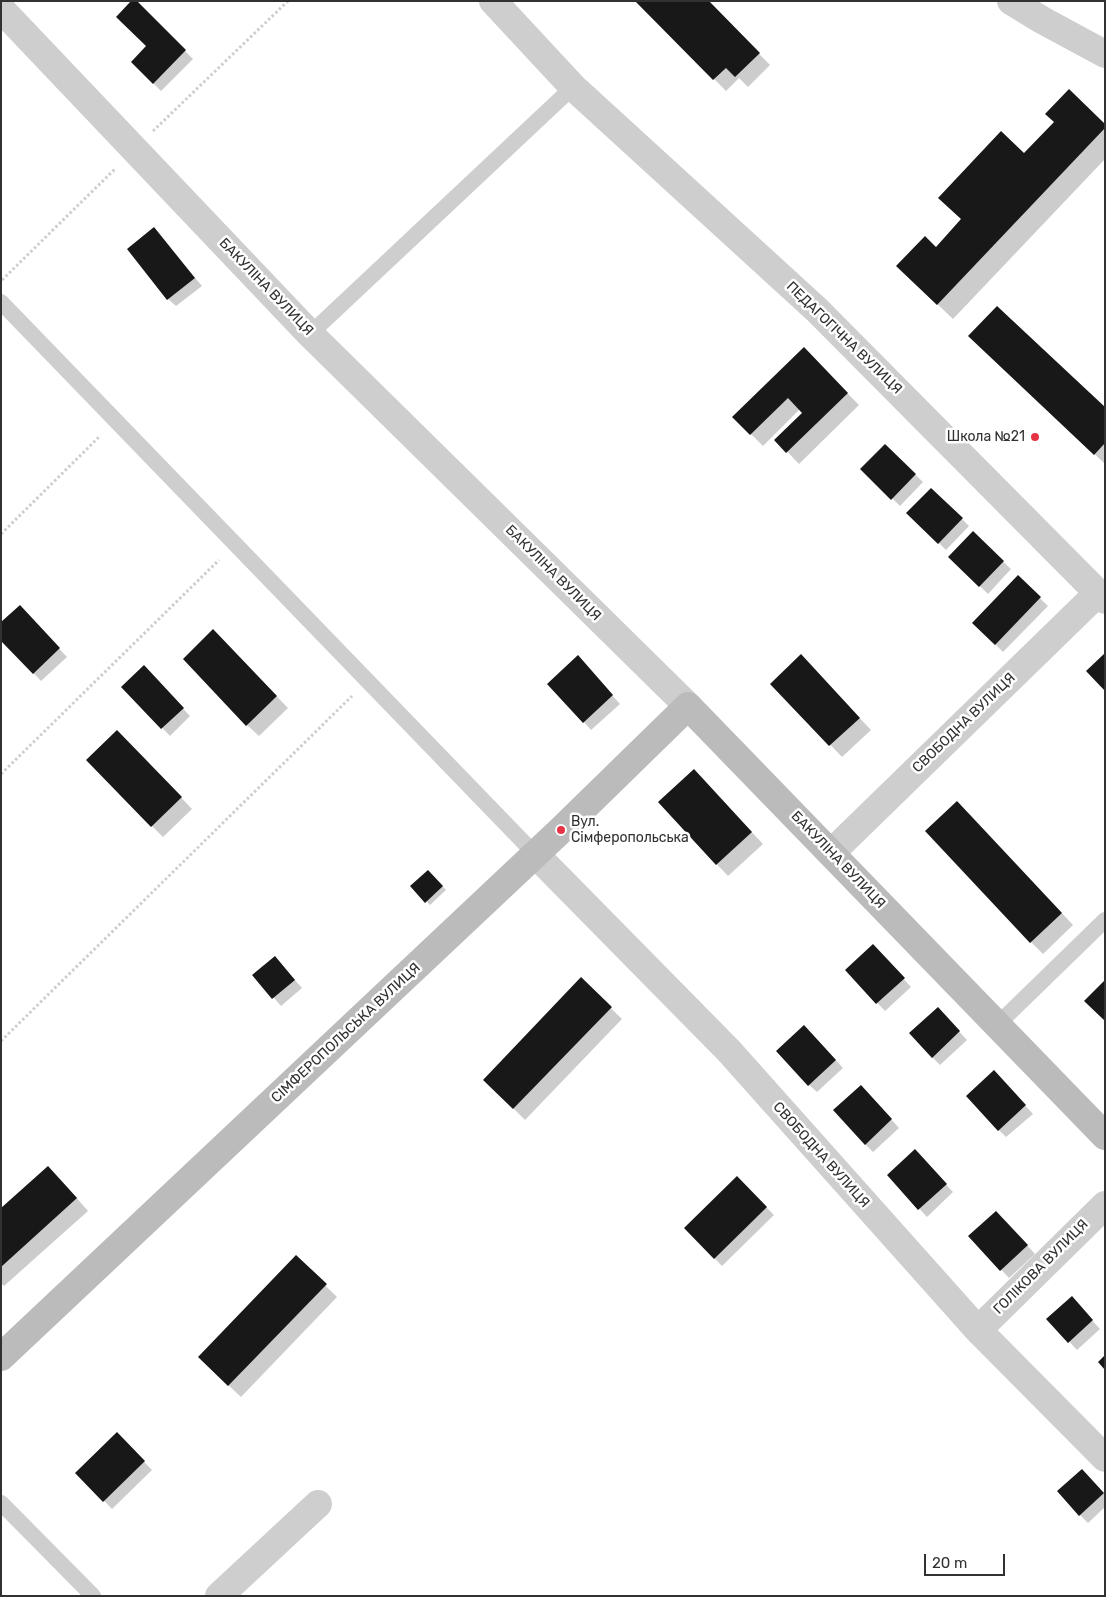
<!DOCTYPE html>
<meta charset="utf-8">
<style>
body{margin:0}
#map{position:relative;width:1106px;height:1597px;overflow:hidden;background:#fff;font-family:Rubik,sans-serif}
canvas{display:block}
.frame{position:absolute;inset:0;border:2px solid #313131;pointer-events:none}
.scale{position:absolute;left:924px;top:1554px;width:81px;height:22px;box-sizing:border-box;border:2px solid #313131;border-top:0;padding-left:6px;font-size:15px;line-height:18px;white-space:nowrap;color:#313131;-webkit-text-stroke:4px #fff;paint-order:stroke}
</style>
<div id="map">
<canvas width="1106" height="1597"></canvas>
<div class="frame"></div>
<div class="scale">20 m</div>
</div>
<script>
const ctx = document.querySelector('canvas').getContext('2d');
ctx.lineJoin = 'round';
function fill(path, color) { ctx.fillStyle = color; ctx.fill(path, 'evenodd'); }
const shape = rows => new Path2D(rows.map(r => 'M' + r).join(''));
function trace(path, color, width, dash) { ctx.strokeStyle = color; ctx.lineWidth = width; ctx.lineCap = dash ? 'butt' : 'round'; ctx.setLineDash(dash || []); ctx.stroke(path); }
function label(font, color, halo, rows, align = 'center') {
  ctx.font = font + ' Rubik,sans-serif'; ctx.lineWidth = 5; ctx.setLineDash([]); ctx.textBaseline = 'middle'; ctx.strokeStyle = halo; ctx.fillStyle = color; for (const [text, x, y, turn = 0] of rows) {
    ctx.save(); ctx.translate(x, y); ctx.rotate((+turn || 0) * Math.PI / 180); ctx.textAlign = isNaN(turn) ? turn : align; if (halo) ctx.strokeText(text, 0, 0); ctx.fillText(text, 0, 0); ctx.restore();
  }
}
fill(shape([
 [135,1,193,59,161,91,132,62,147,46],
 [637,1,707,1,770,65,748,87,739,78,726,91],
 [1105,125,1105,159,953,319,913,281,936,248,1024,155],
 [154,229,202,286,176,306,168,299],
 [982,347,1105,409,1105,464],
 [804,349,859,405,799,464,776,440,804,413,800,409,763,446,734,417],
 [885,445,923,482,900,506,862,469],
 [932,489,969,526,946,550,908,513],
 [973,533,1011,569,988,594,950,557],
 [1018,577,1048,606,1003,652,974,623],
 [27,614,67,657,41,681,1,639],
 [225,643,288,708,259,736,247,725],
 [585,665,620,704,591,730,584,722],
 [812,668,871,730,842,757,772,684],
 [151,675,190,716,170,736,123,687],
 [129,743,192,809,163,837,152,826],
 [705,783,763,844,728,876,659,803],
 [969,814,1073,925,1043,954,1031,942],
 [428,871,446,890,430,905,412,886],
 [880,953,911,987,885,1011,846,970],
 [275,958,302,988,281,1006,254,975],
 [581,979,622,1019,525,1120,485,1080],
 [945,1016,967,1040,940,1065,932,1057],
 [812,1034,843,1068,817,1092,809,1085],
 [1002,1080,1033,1114,1006,1137,999,1130],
 [868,1094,899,1128,873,1152,865,1144],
 [922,1159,953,1192,927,1217,889,1175],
 [737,1178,774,1215,722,1266,685,1228],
 [60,1179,88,1211,4,1286,1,1283,1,1210],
 [1004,1220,1035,1254,1009,1278,970,1236],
 [296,1257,337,1297,241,1397,211,1369],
 [1079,1306,1100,1329,1077,1350,1048,1319],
 [117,1434,152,1470,112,1509,77,1473],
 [1090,1478,1105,1495,1105,1507,1088,1523,1080,1515]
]), '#0003');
fill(shape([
 [131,1,137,1,186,50,153,84,131,62,146,46,116,17],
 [635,1,709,1,760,53,735,77,726,68,713,80],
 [1069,89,1105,124,1105,128,937,305,896,266,925,236,936,247,961,219,938,198,1001,131,1024,153,1054,122,1045,114],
 [154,227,195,278,167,300,127,249],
 [997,306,1105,407,1105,443,1094,455,968,336],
 [804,347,848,393,786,453,774,440,802,413,788,398,750,435,732,417],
 [885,444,916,474,891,500,860,469],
 [931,488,963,518,938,544,906,513],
 [973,531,1004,561,979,587,948,557],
 [1018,575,1041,597,995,645,972,623],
 [20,605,60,648,33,674,1,641,1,622],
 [213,629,277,696,246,726,183,659],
 [1105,653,1105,691,1086,671],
 [801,654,860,718,829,746,770,684],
 [578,655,613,695,583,723,547,684],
 [144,665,184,708,161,729,121,687],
 [117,730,182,797,151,827,86,760],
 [694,769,752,832,716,865,658,802],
 [957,801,1062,913,1030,943,925,831],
 [428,870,443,886,425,903,410,886],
 [873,944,905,978,876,1004,845,970],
 [275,956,295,980,272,999,252,975],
 [581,977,612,1007,513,1109,483,1080],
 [1105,980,1105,1021,1084,1001],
 [938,1007,960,1031,932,1058,909,1033],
 [804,1025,836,1060,808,1086,776,1051],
 [994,1070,1026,1105,998,1131,966,1096],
 [861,1085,892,1119,865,1145,833,1110],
 [915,1149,947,1184,918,1210,887,1175],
 [48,1166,77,1198,1,1267,1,1208],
 [737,1176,767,1207,714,1259,684,1228],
 [996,1211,1028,1245,1000,1271,968,1236],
 [296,1255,327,1284,228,1386,198,1357],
 [1072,1296,1093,1320,1068,1343,1046,1319],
 [1105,1355,1105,1370,1098,1362],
 [117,1432,145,1461,103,1502,75,1473],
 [1082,1469,1104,1493,1079,1516,1057,1491]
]), '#181818');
trace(shape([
 [153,131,288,1],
 [2,280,115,169],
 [1,534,100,436],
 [1,774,219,560],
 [1,1041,352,696]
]), '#cecece', 3, [2.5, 2.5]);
trace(shape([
 [1,302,535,854],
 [310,334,573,87],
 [997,1025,1105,920],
 [1,1503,93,1596]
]), '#cecece', 16);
trace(shape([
 [493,1,573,87,817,310,1105,600],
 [1011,1,1042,20,1105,54],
 [1,9,310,334,688,706],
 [831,853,1098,593],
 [535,854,729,1051,978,1330,1105,1458],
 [978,1330,1105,1205],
 [219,1596,318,1504]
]), '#cecece', 28);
trace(shape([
 [1,1357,561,830,688,706,1105,1136]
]), '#bbb', 28);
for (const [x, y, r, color] of [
 [1035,437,5,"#e63445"],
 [561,830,5,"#e63445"]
]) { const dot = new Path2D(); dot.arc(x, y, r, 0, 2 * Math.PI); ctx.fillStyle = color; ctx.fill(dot); trace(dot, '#fff', 2); }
label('14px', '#313131', '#fff', [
 ["БАКУЛІНА ВУЛИЦЯ",266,287,46],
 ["ПЕДАГОГІЧНА ВУЛИЦЯ",844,338,44],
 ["БАКУЛІНА ВУЛИЦЯ",553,573,45],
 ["СВОБОДНА ВУЛИЦЯ",964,723,-44],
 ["БАКУЛІНА ВУЛИЦЯ",838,860,46],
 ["СІМФЕРОПОЛЬСЬКА ВУЛИЦЯ",346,1033,-43],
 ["СВОБОДНА ВУЛИЦЯ",821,1155,48],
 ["ГОЛІКОВА ВУЛИЦЯ",1041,1267,-45]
]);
label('14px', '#313131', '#fff', [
 ["Школа №21",1025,437],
 ["Вул.",571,822,"left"],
 ["Сімферопольська",571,838,"left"]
], 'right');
</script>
